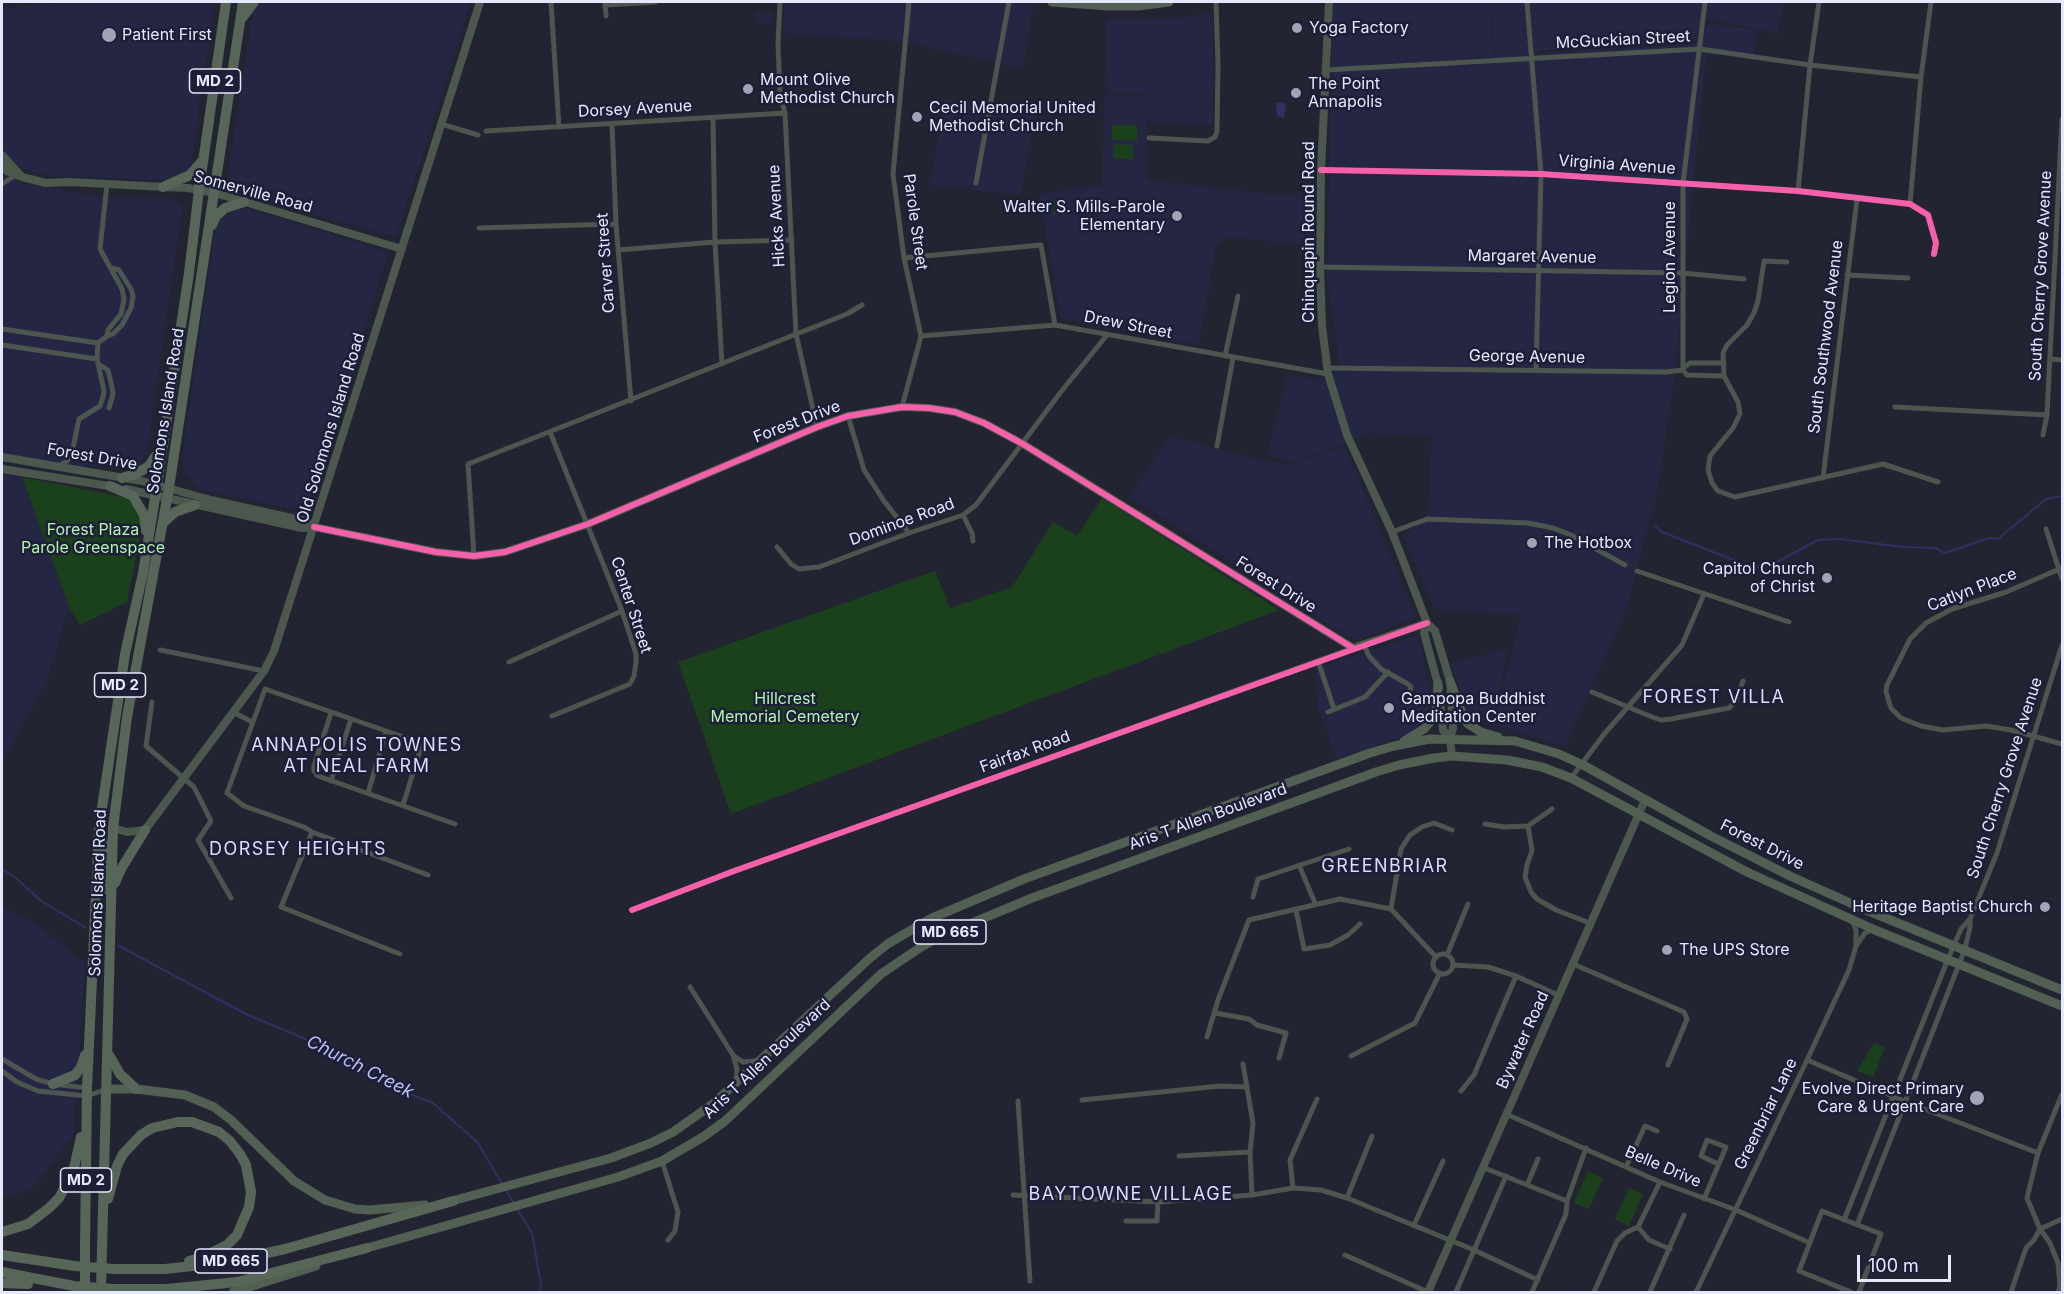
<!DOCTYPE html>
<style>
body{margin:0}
#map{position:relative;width:2064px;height:1294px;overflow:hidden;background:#232432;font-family:Inter,sans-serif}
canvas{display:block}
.frame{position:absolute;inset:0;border:3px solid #e6e8fb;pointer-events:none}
.scale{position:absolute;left:1857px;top:1255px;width:94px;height:27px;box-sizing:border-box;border:3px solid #e6e8fb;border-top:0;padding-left:8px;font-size:18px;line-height:21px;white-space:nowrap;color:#e6e8fb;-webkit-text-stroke:4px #1d1e38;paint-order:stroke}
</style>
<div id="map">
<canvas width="2064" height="1294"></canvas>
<div class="frame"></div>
<div class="scale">100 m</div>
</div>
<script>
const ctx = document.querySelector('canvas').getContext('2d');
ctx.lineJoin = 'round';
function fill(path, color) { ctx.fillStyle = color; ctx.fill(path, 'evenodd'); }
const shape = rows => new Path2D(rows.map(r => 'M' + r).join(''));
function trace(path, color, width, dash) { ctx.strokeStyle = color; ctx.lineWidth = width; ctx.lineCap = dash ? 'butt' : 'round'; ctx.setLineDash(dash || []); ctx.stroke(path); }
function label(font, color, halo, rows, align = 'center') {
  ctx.font = font + ' Inter,sans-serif'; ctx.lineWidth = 5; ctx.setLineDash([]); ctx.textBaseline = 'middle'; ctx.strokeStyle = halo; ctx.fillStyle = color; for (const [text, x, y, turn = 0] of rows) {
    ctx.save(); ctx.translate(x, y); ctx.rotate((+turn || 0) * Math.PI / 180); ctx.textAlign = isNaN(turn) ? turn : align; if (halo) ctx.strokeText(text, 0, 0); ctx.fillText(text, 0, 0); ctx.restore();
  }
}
fill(shape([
 [138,2,205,2,211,6,213,15,207,56,200,90,196,138,191,166,187,171,172,179,165,180,53,176,31,172,20,167,8,158,2,148,2,9,44,4],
 [260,2,471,2,396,237,247,195,233,185,228,173,253,11],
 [785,2,1034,2,1023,68,899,41,784,33],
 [1333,2,1358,2,1359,65,1359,2,1489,2,1494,57,1394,64,1496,62,1490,2,1526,2,1532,54,1695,44,1708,24,1757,30,1754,56,1706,55,1674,381,1657,493,1626,610,1565,746,1494,725,1521,615,1435,609,1404,538,1428,515,1432,435,1368,433,1344,445,1293,463,1268,454,1288,375,1324,381,1340,367,1327,279],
 [1530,2,1783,2,1778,33,1708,19,1694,41,1534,51],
 [755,12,773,12,773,23,755,23],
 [1213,13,1213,125,1148,122,1147,110,1147,180,1278,195,1311,193,1311,245,1227,237,1216,245,1199,345,1061,318,1039,194,1102,185,1104,95,1147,95,1147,93,1107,93,1106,19,1173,18],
 [945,99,1036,113,1021,192,1013,194,930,185],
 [2,171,20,183,92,195,173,199,178,202,182,209,147,450,143,459,131,467,75,466,2,453],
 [240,206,388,252,310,512,200,490,193,483,184,471,182,457,214,235,218,221,229,210],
 [1170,436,1262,461,1293,464,1345,447,1416,617,1356,641,1130,497],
 [2,474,22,477,69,607,46,683,2,761],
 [1419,635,1433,704,1422,729,1337,760,1317,705,1316,668],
 [1508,649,1492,726,1467,714,1451,663],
 [2,908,33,921,85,964,73,1135,32,1189,2,1197]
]), '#252644');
fill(shape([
 [1112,125,1137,125,1137,141,1111,140],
 [1114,144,1133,145,1133,160,1113,158],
 [1066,200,1068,213,1054,215,1053,201],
 [22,477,127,498,135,507,140,516,141,531,127,602,80,625,69,607],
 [1102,498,1279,610,731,814,678,662,935,571,950,608,1012,587,1053,522,1077,536],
 [1874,1043,1885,1047,1873,1077,1857,1071],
 [1588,1171,1603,1178,1589,1209,1574,1203],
 [1629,1188,1643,1194,1629,1226,1615,1219]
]), '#1b411c');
fill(shape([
 [1276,103,1281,102,1286,104,1284,118,1277,116]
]), '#313161');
trace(shape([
 [1655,526,1662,532,1746,565,1758,567,1777,562,1818,540,1839,539,1903,547,1935,548,1945,553,1989,538,1998,539,2046,499,2062,496],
 [2,869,16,878,40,900,86,928],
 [119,946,246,1014,329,1049,382,1083,433,1103,478,1143,502,1184],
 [505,1188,514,1204],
 [517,1209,532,1233,541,1285,540,1292]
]), '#313161', 2);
trace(shape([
 [551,2,559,127],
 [780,2,778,44,780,94,785,113,796,334,817,427],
 [1527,2,1541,174,1536,370],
 [605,3,606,16],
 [605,5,656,2],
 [1326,70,1700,49,1810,65,1921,77],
 [713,118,715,242,722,364],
 [441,124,478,135],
 [612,124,616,224,631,401],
 [486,131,785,113],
 [1149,138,1208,141,1215,137,1217,132,1218,64,1216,2],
 [1321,170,1541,174,1798,191,1910,204,1928,215,1936,243,1934,254],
 [976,183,1009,2],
 [2,184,17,174],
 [1798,191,1810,65,1819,2],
 [1910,204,1921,77,1931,2],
 [479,228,616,224],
 [618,250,715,242,792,240],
 [904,258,1041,245,1055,325],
 [1787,262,1764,261,1758,301,1754,313,1747,325,1727,345,1723,353,1724,376,1738,402,1740,414,1733,428,1710,456,1708,470,1712,483,1718,491,1735,497,1883,464,1938,482],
 [1320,267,1683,273,1744,279],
 [1847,275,1908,278],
 [2,329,98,343],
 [107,336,108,330,121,314,124,299,122,289,100,249,107,184],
 [921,336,1055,325,1328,374],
 [2,345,97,359],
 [1225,356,1238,296],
 [2050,359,2062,360],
 [100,365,108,370,112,387,113,394,109,408],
 [1328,368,1666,372,1683,370,1687,375,1724,376],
 [1683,368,1690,363,1724,363],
 [1683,370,1683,183,1705,2],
 [902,407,921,336,904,258,893,174,909,2],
 [1895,407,2047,415],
 [848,416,864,470,884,501,909,533],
 [550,432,622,611,636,654,636,662,634,676,630,684,552,716],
 [2043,435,2047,415,2062,119],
 [1217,446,1233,358],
 [58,467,67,461,72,453,79,419,100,406,103,397,104,391,97,359,98,343,107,336,113,334,122,325,131,308,133,296,131,289,119,270,111,268],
 [1823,478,1857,199],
 [963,515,972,533,973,541],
 [2046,529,2062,579],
 [1392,532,1427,519,1528,523,1553,528,1571,535,1625,565],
 [777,547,791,564,799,569,819,567,909,533,963,515,976,505,1060,393,1107,335],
 [474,556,468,464,847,314,862,305],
 [2062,568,2006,592,1952,609,1926,623,1910,639,1887,685,1886,692,1891,708,1901,718,1921,726,1943,730,1986,726,2011,730,2062,744],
 [1637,571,1789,622],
 [1364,645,1369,656,1381,669,1408,684,1411,687,1407,702],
 [160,650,264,671],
 [1318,661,1334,709],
 [509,662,622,611],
 [1592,692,1652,717,1661,720,1671,719,1729,708,1736,701,1743,681],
 [152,702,146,746,194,787,211,821,198,840,231,898],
 [233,712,252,722],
 [1328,712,1365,697,1388,672],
 [331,713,314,766,314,771,318,776,455,824],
 [1571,778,1605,733,1682,645,1704,594],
 [331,781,351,719],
 [368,793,386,732],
 [403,805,421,747,418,742,265,689,227,793,244,806,304,827,312,832,428,875],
 [1485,824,1504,827,1528,826,1552,809],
 [1528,826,1532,850,1527,865,1525,877,1531,892,1537,899,1556,910,1592,924],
 [312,832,281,907,400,954],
 [1299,865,1315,903],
 [1253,897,1258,879,1349,849],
 [1391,909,1401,849,1410,835,1422,827,1434,823,1452,830],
 [632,910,734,871,1353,648],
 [1296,910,1304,949,1330,945,1348,935,1360,924],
 [1852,921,1856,930,1856,946],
 '1433 964a10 10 0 1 1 20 0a10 10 0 1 1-20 0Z',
 [1447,955,1468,904],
 [1573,964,1684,1012,1687,1019,1668,1065],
 [1453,965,1488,967,1516,976,1558,995],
 [690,987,733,1055,737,1069,736,1080],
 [1215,1013,1249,1019,1257,1025,1286,1033,1279,1058],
 [1207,1037,1218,1000,1249,920,1340,899,1391,909,1436,957],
 [734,1056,743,1062,755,1061],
 [1351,1056,1415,1023,1440,973],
 [2,1059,36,1079,53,1084,87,1088],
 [1807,1060,1906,1102,2038,1153],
 [1243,1064,1253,1123,1250,1152,1252,1195],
 [2,1071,17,1082,38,1091,87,1096,107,1089],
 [1461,1091,1474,1075,1516,976],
 [1082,1100,1220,1086,1245,1087],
 [1018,1101,1030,1281],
 [1506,1114,1660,1182,1736,1210,1810,1243],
 [1179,1156,1250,1152],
 [662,1161,678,1212,675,1231,668,1240],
 [1482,1167,1567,1201],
 [1626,1167,1645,1126,1657,1131],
 [1527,1185,1538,1159],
 [1293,1188,1290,1160,1317,1099],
 [1013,1195,1158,1202,1252,1195,1293,1188,1321,1190,1347,1198,1474,1250,1538,1280],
 [1347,1198,1372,1136],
 [1704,1199,1726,1147,1707,1140,1701,1156,1718,1164],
 [1844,1220,1948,959,1961,929,1970,919],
 [1126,1221,1157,1221,1158,1202],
 [1414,1225,1443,1161],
 [1857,1225,1965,949,1970,927,1970,919,1997,853,2062,645],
 [1638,1227,1649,1240,1670,1249],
 [1345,1255,1428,1292],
 [1456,1292,1506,1176],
 [1532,1292,1566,1214,1567,1201,1586,1148],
 [1594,1292,1617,1241,1625,1233,1638,1227,1660,1182],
 [1650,1292,1684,1215],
 [1696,1292,1807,1060,1849,970,1856,946,1865,933,1873,930],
 [1851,1292,1799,1271,1822,1211,1881,1234,1859,1292],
 [2011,1292,2026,1248,2034,1240,2040,1229,2062,1219],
 [2058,1292,2060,1286,2058,1263,2050,1243,2040,1229,2027,1198,2038,1153,2062,1094]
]), '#4c564f', 5);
trace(shape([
 [1329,2,1321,170,1320,267,1322,326,1328,374,1347,435,1392,532,1427,623,1435,631,1450,681,1453,728,1450,739,1452,756],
 [2,155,21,176],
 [2,166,7,171,22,177,46,183,70,182,163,187,188,188,215,193,402,249],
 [2,457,142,481,211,500,305,521,314,527],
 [2,469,115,487],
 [126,489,302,528,314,527,436,552,474,556,505,552,588,524,817,427,848,416,902,407,929,408,955,412,984,423,1023,444,1353,648,1427,623],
 [1427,623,1424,633,1439,688],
 [1440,700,1443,730,1450,739],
 [113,828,127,832,145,830,264,671,274,651,480,2],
 [1428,1292,1645,800]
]), '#4c584d', 8);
trace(shape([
 [1052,2,1109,6,1138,6,1169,2],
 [1450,681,1463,716,1468,724,1481,732,1498,737],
 [1404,741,1424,729,1433,719,1436,712,1438,683],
 [107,1089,136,1089,185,1095,214,1107,231,1120,294,1181,325,1200,355,1209,370,1210,425,1205],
 [448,1202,611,1158,651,1143,673,1132,713,1104,870,958,889,943,932,918,1024,879,1370,753,1394,746,1430,739,1515,741,1559,754,1583,765,1711,836,1790,876,1866,910,2062,990],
 [360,1250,618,1177,662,1161,703,1137,725,1121,881,974,921,947,941,936,1032,898,1376,772,1399,765,1434,758,1452,756,1507,760,1542,767,1571,778,1747,872,1875,930,2062,1006],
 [233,1292,316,1266]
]), '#516052', 9);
trace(shape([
 [242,18,254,2],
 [163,187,190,175,203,160],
 [212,225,216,216,225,208,244,202],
 [122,478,135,474,148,467,160,450],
 [110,486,133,496,144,515,146,531],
 [163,523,175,512,195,505],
 [106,843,104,874,108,890],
 [115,883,121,869,145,830],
 [109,1055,120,1074,136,1089],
 [53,1084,75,1075,81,1067,85,1055],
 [108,1199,117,1166,123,1154,141,1135,152,1128,178,1122,192,1122,219,1132,230,1141,240,1154,246,1165,251,1192,249,1207,237,1235,227,1245,203,1257,189,1261],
 [2,1232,28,1224,49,1208,59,1198,73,1172,81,1137],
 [85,1247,87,1088,99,828,125,654,143,573,157,485,189,273,199,190,226,2],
 [102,1249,113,828,127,717,169,488,243,2],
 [2,1255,75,1266,113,1269,165,1269,201,1265,232,1261,285,1249,453,1201],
 [2,1272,74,1286,113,1289,167,1289,237,1282,367,1248],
 [2,1283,28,1284]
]), '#576658', 10);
trace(shape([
 [85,1292,85,1247],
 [101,1292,102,1249]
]), '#576658', 10);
trace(shape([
 [1321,170,1541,174,1798,191,1910,204,1928,215,1936,243,1934,254],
 [314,527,436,552,474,556,505,552,588,524,817,427,848,416,902,407,929,408,955,412,984,423,1023,444,1353,648],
 [632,910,734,871,1427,623]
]), '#f560ab', 6);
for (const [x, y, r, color] of [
 [1297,28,6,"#a2a3b5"],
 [109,35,8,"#a2a3b5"],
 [748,89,6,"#a2a3b5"],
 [1296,93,6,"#a2a3b5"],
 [917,117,6,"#a2a3b5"],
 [1177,216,6,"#a2a3b5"],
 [1532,543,6,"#a2a3b5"],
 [1827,578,6,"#a2a3b5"],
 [1389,708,6,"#a2a3b5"],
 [2045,907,6,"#a2a3b5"],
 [1667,950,6,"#a2a3b5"],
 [1977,1098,8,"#a2a3b5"]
]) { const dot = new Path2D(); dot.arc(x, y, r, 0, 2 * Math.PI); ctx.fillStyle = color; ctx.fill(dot); trace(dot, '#1d1e38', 2); }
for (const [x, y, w] of [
 [215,81,51],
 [120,685,51],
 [950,932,72],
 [86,1180,51],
 [231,1261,72]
]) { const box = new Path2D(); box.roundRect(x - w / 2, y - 12, w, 24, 4.5); ctx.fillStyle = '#1d1e38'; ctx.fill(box); trace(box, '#e6e8fb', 1.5); }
label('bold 15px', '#e6e8fb', null, [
 ["MD 2",215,81],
 ["MD 2",120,685],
 ["MD 665",950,932],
 ["MD 2",86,1180],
 ["MD 665",231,1261]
]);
label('16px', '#e6e8fb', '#1d1e38', [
 ["Yoga Factory",1309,28],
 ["Patient First",122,35],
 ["Mount Olive",760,80],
 ["Methodist Church",760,98],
 ["The Point",1308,84],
 ["Annapolis",1308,102],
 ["Cecil Memorial United",929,108],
 ["Methodist Church",929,126],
 ["Walter S. Mills-Parole",1165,207,"right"],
 ["Elementary",1165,225,"right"],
 ["The Hotbox",1544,543],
 ["Capitol Church",1815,569,"right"],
 ["of Christ",1815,587,"right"],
 ["Gampopa Buddhist",1401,699],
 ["Meditation Center",1401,717],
 ["Heritage Baptist Church",2033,907,"right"],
 ["The UPS Store",1679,950],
 ["Evolve Direct Primary",1964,1089,"right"],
 ["Care & Urgent Care",1964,1107,"right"]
], 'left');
label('16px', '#e6e8fb', '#1d1e38', [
 ["McGuckian Street",1623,40,-3],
 ["Dorsey Avenue",635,109,-3],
 ["Virginia Avenue",1617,165,4],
 ["Somerville Road",253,192,15],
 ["Hicks Avenue",777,216,-93],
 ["Parole Street",915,222,82],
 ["Chinquapin Round Road",1309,232,-90],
 ["Margaret Avenue",1532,257,1],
 ["Legion Avenue",1670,257,-90],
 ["Carver Street",606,263,-94],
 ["South Cherry Grove Avenue",2041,276,-87],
 ["Drew Street",1128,325,11],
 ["South Southwood Avenue",1826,337,-83],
 ["George Avenue",1527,357,1],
 ["Solomons Island Road",166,411,-81],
 ["Forest Drive",797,422,-21],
 ["Old Solomons Island Road",331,428,-73],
 ["Forest Drive",92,457,10],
 ["Dominoe Road",902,522,-20],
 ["Forest Drive",1276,585,32],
 ["Catlyn Place",1972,590,-21],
 ["Center Street",631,605,72],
 ["Fairfax Road",1025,752,-20],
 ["South Cherry Grove Avenue",2005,778,-72],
 ["Aris T Allen Boulevard",1208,817,-20],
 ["Forest Drive",1762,845,27],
 ["Solomons Island Road",98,893,-88],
 ["Bywater Road",1523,1040,-66],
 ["Aris T Allen Boulevard",767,1059,-43],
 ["Greenbriar Lane",1766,1114,-64],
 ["Belle Drive",1663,1167,23]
]);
label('16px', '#b2f6ac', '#1d1e38', [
 ["Forest Plaza",93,530],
 ["Parole Greenspace",93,548],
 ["Hillcrest",785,699],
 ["Memorial Cemetery",785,717]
]);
ctx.letterSpacing = '1.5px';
label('18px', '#daddfa', '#1d1e38', [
 ["FOREST VILLA",1714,698],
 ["ANNAPOLIS TOWNES",357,746],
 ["AT NEAL FARM",357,767],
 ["DORSEY HEIGHTS",298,850],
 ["GREENBRIAR",1385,867],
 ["BAYTOWNE VILLAGE",1131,1195]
]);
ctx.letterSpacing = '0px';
label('italic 18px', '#bcc0f3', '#1d1e38', [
 ["Church Creek",360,1067,27]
]);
</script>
